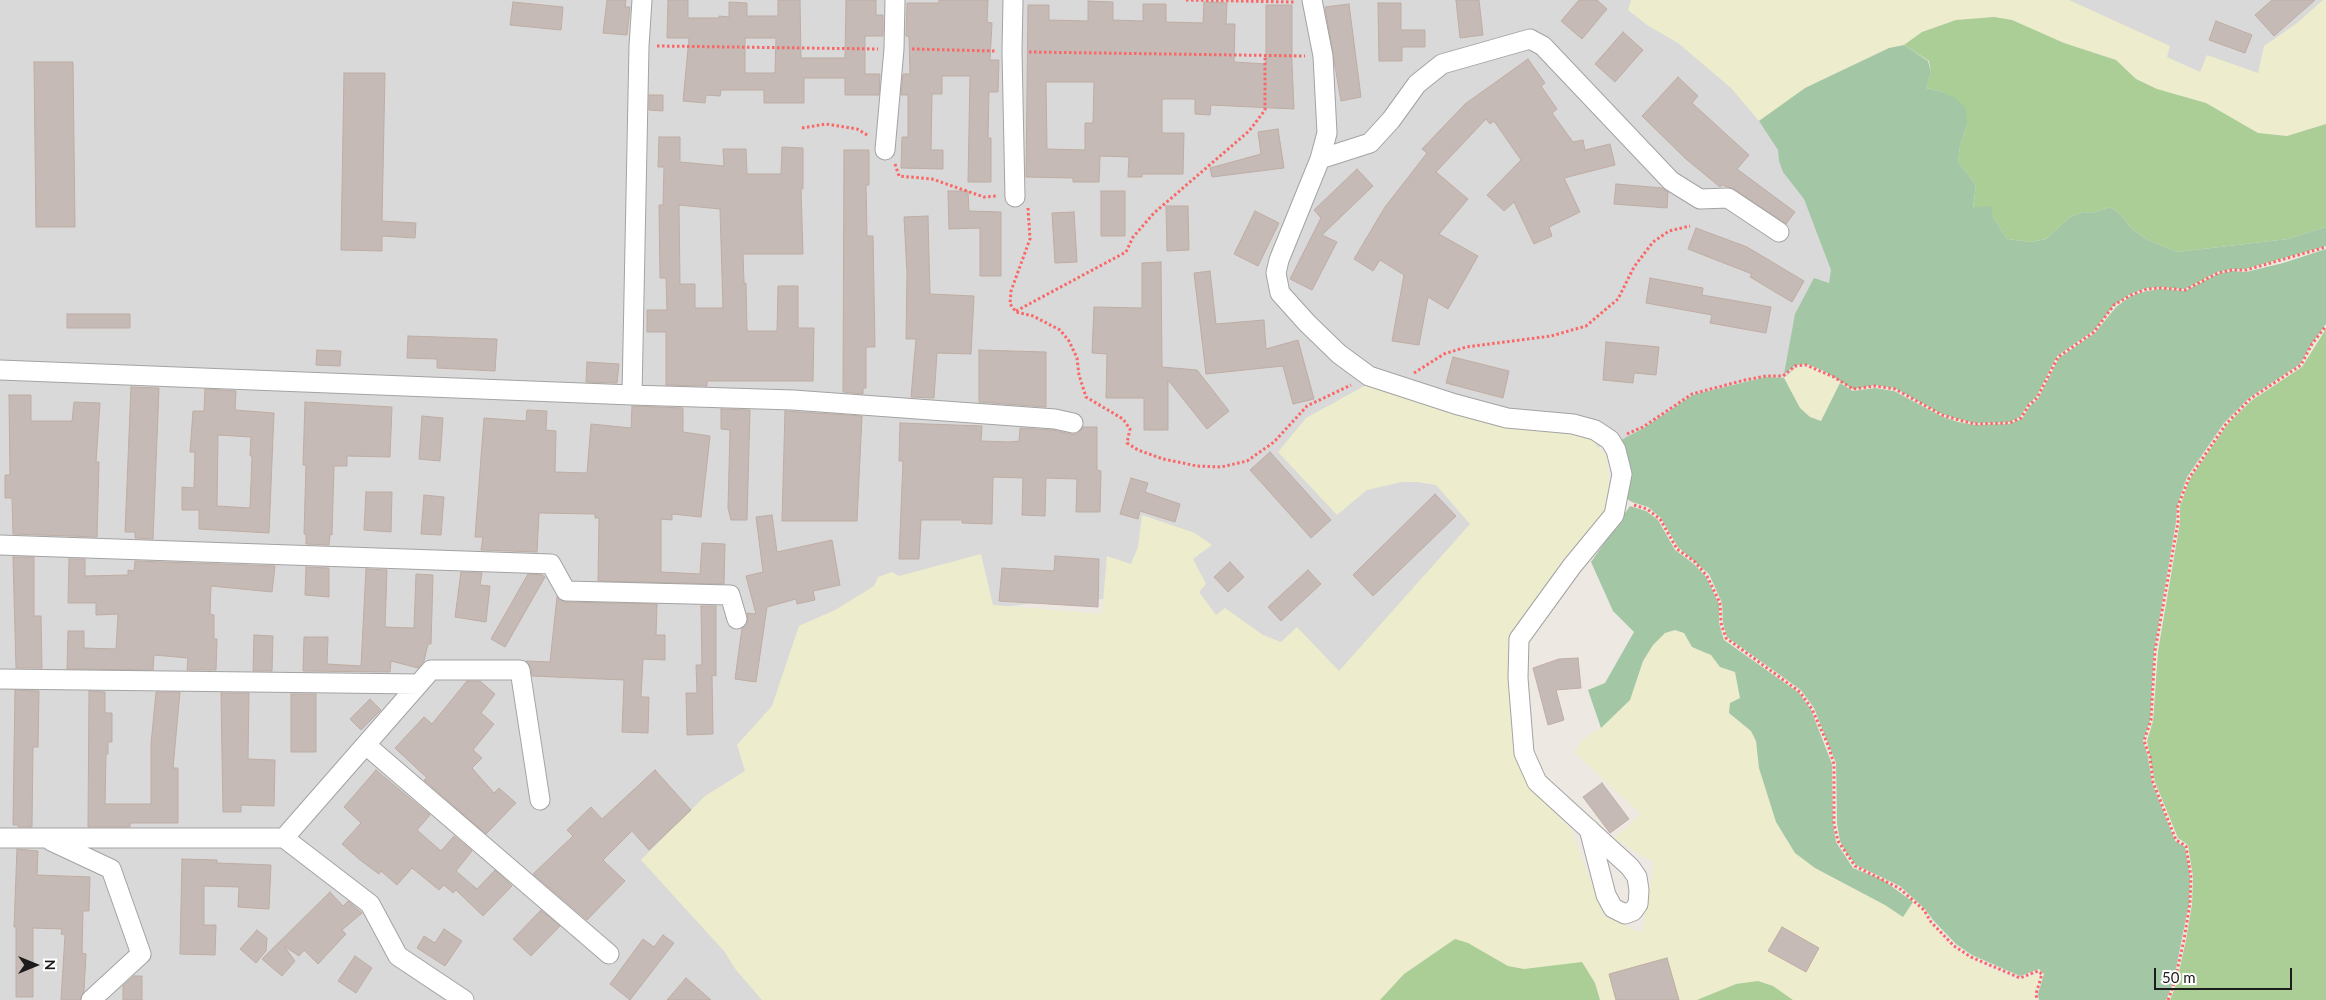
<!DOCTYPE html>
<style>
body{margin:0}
#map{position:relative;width:2326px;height:1000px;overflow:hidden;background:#ede8e1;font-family:Lato,sans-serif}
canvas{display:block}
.north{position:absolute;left:10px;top:940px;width:50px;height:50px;-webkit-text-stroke:4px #fff;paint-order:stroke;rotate:90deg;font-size:14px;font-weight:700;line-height:20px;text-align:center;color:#1c1c1c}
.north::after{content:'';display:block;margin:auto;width:18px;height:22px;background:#1c1c1c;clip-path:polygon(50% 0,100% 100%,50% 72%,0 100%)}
.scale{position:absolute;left:2154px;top:968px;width:138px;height:22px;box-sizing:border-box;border:2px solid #1c1c1c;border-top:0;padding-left:6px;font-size:15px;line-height:18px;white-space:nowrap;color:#1c1c1c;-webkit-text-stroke:4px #fff;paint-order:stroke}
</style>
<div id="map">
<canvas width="2326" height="1000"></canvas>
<div class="north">N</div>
<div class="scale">50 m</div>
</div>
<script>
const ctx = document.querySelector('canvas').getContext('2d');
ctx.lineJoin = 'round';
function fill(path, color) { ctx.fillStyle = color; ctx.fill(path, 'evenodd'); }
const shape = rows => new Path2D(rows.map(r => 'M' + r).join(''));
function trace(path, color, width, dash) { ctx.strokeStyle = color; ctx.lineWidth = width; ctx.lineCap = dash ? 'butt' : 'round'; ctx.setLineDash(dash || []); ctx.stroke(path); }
fill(shape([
 [0,0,1664,0,1782,130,1833,235,1832,287,1812,295,1794,382,1593,449,1343,696,1113,599,1061,600,954,613,782,1000,0,1000],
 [2054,0,2326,0,2326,6,2254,82,2201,79]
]), '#dad9d9');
fill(shape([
 [1631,0,2069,0,2170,46,2167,57,2200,72,2207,55,2258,73,2264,46,2297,23,2323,0,2326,0,2326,124,2287,136,2258,133,2206,103,2157,89,2136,79,2116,60,2064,43,2012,20,1994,17,1957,20,1922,32,1904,45,1889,48,1805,88,1759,121,1731,88,1678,43,1647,25,1628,10],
 [1806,367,1821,372,1840,383,1821,421,1810,417,1800,408,1784,378,1796,368],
 [1368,384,1583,434,1593,441,1606,456,1610,486,1607,504,1600,518,1514,627,1511,640,1511,700,1519,766,1534,792,1571,829,1603,916,1642,933,1654,863,1614,838,1641,814,1575,753,1582,740,1601,728,1630,700,1643,661,1653,645,1665,633,1675,630,1684,633,1692,647,1711,655,1720,667,1735,672,1740,698,1729,713,1751,731,1756,741,1759,768,1776,822,1786,840,1815,868,1885,905,1902,917,1913,902,1923,911,1930,923,1953,948,1986,967,2020,980,2038,974,2040,975,2034,994,2035,1000,1793,1000,1773,986,1736,984,1697,1000,1600,1000,1595,983,1560,966,1524,969,1508,966,1468,943,1455,940,1404,974,1380,1000,762,1000,736,970,724,951,641,860,705,796,745,771,737,745,772,706,799,626,835,610,874,586,878,577,892,572,899,576,981,554,993,605,1102,614,1107,556,1131,564,1138,547,1142,515,1195,533,1212,545,1193,559,1206,584,1199,592,1216,615,1225,608,1263,635,1281,642,1297,627,1339,671,1470,524,1436,485,1417,482,1402,482,1367,490,1337,515,1278,452,1306,418]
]), '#edeccc');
fill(shape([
 [1994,17,2012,20,2064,43,2116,60,2136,79,2157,89,2206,103,2258,133,2287,136,2326,124,2326,227,2288,239,2177,252,2148,240,2132,229,2120,214,2110,207,2093,213,2083,212,2070,217,2046,239,2030,242,2007,239,1993,217,1973,209,1976,185,1958,162,1960,145,1967,125,1942,92,1926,88,1931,72,1929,61,1904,45,1922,32,1956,20],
 [2326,329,2326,1000,2170,1000,2176,985,2186,940,2192,904,2193,877,2188,845,2178,838,2155,782,2147,741,2153,721,2158,651,2180,522,2180,506,2190,479,2227,425,2251,401,2302,367],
 [1455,939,1468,943,1508,966,1524,969,1582,962,1595,983,1600,1000,1380,1000,1404,974],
 [1758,981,1773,986,1793,1000,1697,1000,1736,984]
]), '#abcd96');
fill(shape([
 [1904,45,1928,61,1931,72,1926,88,1942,92,1955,98,1965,107,1967,125,1960,145,1958,162,1976,185,1973,208,1991,206,1993,217,2007,239,2030,242,2046,239,2070,217,2083,212,2093,213,2110,207,2120,214,2132,229,2148,240,2177,252,2288,239,2326,227,2326,246,2245,269,2231,269,2217,272,2185,289,2161,287,2146,288,2130,294,2114,305,2093,331,2057,356,2036,397,2028,404,2020,417,2009,422,1975,423,1959,419,1942,414,1895,388,1875,385,1853,389,1824,371,1807,364,1795,365,1784,374,1795,314,1814,278,1829,283,1831,270,1804,199,1783,172,1779,161,1778,150,1759,121,1805,88,1889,48],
 [2326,249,2326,324,2312,343,2300,364,2249,398,2224,423,2187,477,2177,506,2176,522,2154,651,2150,720,2143,741,2148,757,2152,783,2175,841,2185,847,2190,877,2189,903,2173,984,2166,1000,2039,1000,2038,994,2044,974,2039,969,2020,976,1972,955,1956,944,1933,920,1925,909,1900,886,1856,865,1846,852,1840,841,1837,824,1836,763,1814,708,1801,690,1727,637,1723,623,1722,603,1709,574,1678,547,1661,518,1648,507,1632,502,1624,497,1618,446,1621,440,1644,428,1693,395,1766,377,1784,378,1800,408,1810,417,1821,421,1840,383,1853,391,1875,388,1894,391,1941,416,1958,422,1975,425,2009,424,2022,419,2030,406,2038,399,2059,358,2095,333,2116,307,2131,296,2147,291,2161,289,2185,291,2218,274,2232,271,2246,272,2283,263],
 [1630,506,1646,511,1658,520,1675,550,1694,564,1706,577,1719,604,1719,623,1724,640,1799,693,1811,710,1832,764,1833,824,1836,842,1853,868,1883,880,1913,902,1903,917,1885,905,1815,868,1795,853,1776,822,1759,768,1756,741,1751,731,1729,713,1730,703,1740,698,1735,672,1720,667,1711,655,1692,647,1684,633,1675,630,1665,633,1653,645,1643,661,1630,700,1601,728,1588,690,1605,683,1634,632,1613,611,1591,562]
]), '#a3c6a5');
const building = shape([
 [607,0,626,0,625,7,630,7,627,35,603,33,607,0],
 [668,0,688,0,688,18,719,18,719,16,729,17,729,2,747,3,747,16,778,16,778,0,800,0,801,58,845,58,846,0,876,0,876,15,883,15,883,36,865,36,865,74,880,74,879,95,845,95,845,78,804,78,804,103,764,103,764,90,721,90,720,96,706,95,705,103,683,101,689,38,667,38,668,0],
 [745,38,776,38,775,73,745,73,745,38],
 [939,0,988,0,987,22,992,23,990,60,999,60,998,92,989,92,988,138,991,138,991,182,968,182,970,76,942,76,942,94,932,94,931,150,943,150,943,169,901,168,902,137,908,137,908,95,901,95,903,74,910,74,909,37,906,36,907,3,939,3,939,0],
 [1456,0,1479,0,1483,35,1460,38,1456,0],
 [1579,0,1597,0,1607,9,1582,39,1561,21,1579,0],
 [2272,0,2315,0,2274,36,2255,15,2272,0],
 [1088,1,1113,2,1113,20,1143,21,1143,4,1166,4,1166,22,1203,23,1204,2,1227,3,1226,24,1235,24,1234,62,1266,64,1266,5,1292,5,1292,64,1294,109,1211,105,1210,115,1195,114,1195,99,1162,99,1162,133,1184,133,1183,174,1142,174,1142,177,1128,177,1129,157,1100,156,1099,182,1073,182,1073,178,1026,177,1028,5,1049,5,1049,20,1088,21,1088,1],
 [1046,82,1094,82,1093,123,1085,123,1085,150,1047,149,1046,82],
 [513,2,563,7,561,30,510,25,513,2],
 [1378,3,1401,3,1401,30,1425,30,1425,47,1402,47,1402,61,1379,61,1378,3],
 [1349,4,1361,97,1341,101,1325,7,1349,4],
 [2216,21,2252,35,2245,53,2209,40,2216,21],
 [1623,32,1643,50,1615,82,1595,64,1623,32],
 [1528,59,1545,83,1541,86,1557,109,1552,113,1573,142,1583,140,1585,150,1610,144,1615,165,1564,178,1580,212,1549,227,1552,236,1534,244,1514,202,1504,211,1487,195,1521,160,1494,121,1490,124,1486,119,1436,172,1468,199,1439,234,1478,256,1448,309,1428,297,1419,345,1392,341,1404,275,1380,260,1373,271,1354,259,1385,207,1427,153,1422,149,1465,104,1528,59],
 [34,62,73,62,75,227,36,227,34,62],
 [344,73,385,73,382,221,416,223,415,238,382,236,382,251,341,250,344,73],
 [1678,77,1698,96,1692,103,1749,155,1737,169,1795,212,1786,224,1734,189,1722,185,1720,187,1686,159,1642,116,1678,77],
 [649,95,663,95,663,111,649,110,649,95],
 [1278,129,1284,168,1212,177,1210,168,1261,154,1258,132,1278,129],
 [659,137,680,137,680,162,724,166,723,149,746,149,747,174,781,174,782,147,803,148,803,189,801,189,803,254,743,254,744,283,746,283,747,331,777,331,778,286,798,286,798,328,814,328,813,381,707,381,707,386,666,385,666,332,647,332,647,310,667,310,666,278,660,278,659,205,663,205,664,167,658,167,659,137],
 [679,205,720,209,723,308,695,308,695,284,680,284,679,205],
 [844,150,869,150,869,185,866,185,867,236,873,236,875,347,866,347,866,388,863,388,863,394,843,392,844,150],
 [1357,169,1373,186,1322,235,1337,242,1312,290,1290,279,1321,218,1314,210,1357,169],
 [1616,184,1662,188,1668,192,1667,208,1614,204,1616,184],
 [948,191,968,191,969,211,1001,212,1001,276,980,276,980,228,949,229,948,191],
 [1101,191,1125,191,1125,236,1101,236,1101,191],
 [1166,206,1188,206,1189,250,1167,251,1166,206],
 [1255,211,1279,223,1258,266,1234,254,1255,211],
 [1074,212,1077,262,1055,263,1052,213,1074,212],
 [928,216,930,294,974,296,971,354,937,353,934,398,911,397,916,339,906,339,907,273,904,217,928,216],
 [1696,228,1747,247,1804,281,1792,302,1750,277,1752,274,1688,249,1696,228],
 [1161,262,1162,367,1197,370,1229,411,1207,429,1168,380,1168,430,1144,430,1144,398,1106,398,1107,354,1092,353,1094,307,1142,308,1142,263,1161,262],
 [1210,271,1216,324,1264,320,1266,349,1298,340,1314,399,1293,404,1283,366,1206,374,1194,273,1210,271],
 [1650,278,1703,288,1702,295,1771,307,1766,333,1710,323,1712,315,1646,303,1650,278],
 [67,314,130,314,130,328,67,328,67,314],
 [408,336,497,339,495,371,437,368,437,359,407,358,408,336],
 [1606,342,1659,347,1656,375,1634,373,1633,383,1603,380,1606,342],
 [317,350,341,351,340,366,316,365,317,350],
 [979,350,1046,352,1046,407,979,402,979,350],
 [1453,357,1509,371,1503,398,1446,383,1453,357],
 [587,362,619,364,617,383,586,382,587,362],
 [131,387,159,388,153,539,135,538,135,532,125,532,131,387],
 [205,389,236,391,235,410,274,413,269,533,199,529,199,510,182,510,182,487,194,488,195,452,190,452,193,411,204,411,205,389],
 [218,435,251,437,250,456,252,456,250,508,217,506,218,435],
 [9,395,31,395,31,421,72,421,74,402,100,403,96,462,99,462,97,537,13,534,12,498,5,498,5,475,10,475,9,395],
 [305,402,392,407,390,457,347,456,347,466,334,466,332,535,330,534,329,545,306,544,306,534,304,534,306,465,303,465,305,402],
 [632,406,683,408,683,432,710,436,701,517,672,514,672,520,661,519,661,572,700,574,702,543,725,544,724,584,598,581,599,518,595,518,595,514,539,513,537,552,481,550,483,537,475,537,484,418,526,421,527,410,547,411,546,430,556,431,555,472,587,473,591,424,631,428,632,406],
 [721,409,750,410,747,520,731,520,728,508,730,430,721,429,721,409],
 [785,411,862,416,857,521,782,521,785,411],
 [422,416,443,418,440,461,419,459,422,416],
 [900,423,982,426,981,441,1010,442,1019,441,1020,428,1053,430,1071,434,1077,434,1083,427,1097,427,1097,470,1101,471,1100,512,1076,512,1077,479,1046,478,1045,516,1022,515,1023,478,993,477,992,524,962,523,962,520,921,520,919,559,899,559,903,461,899,461,900,423],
 [1270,452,1331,520,1311,538,1250,470,1270,452],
 [1131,478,1148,483,1145,492,1180,504,1175,522,1140,511,1138,519,1120,514,1131,478],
 [366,492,392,492,391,532,364,530,366,492],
 [1435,494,1456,516,1373,596,1353,575,1435,494],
 [424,495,444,497,441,535,421,534,424,495],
 [772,515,777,552,832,540,840,585,813,591,815,600,797,604,796,599,767,607,756,682,735,679,742,628,748,621,747,613,756,614,746,576,763,572,756,517,772,515],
 [1055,556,1099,559,1098,607,999,601,1002,568,1054,571,1055,556],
 [13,557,34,557,34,616,41,616,42,668,16,668,13,557],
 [69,559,85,559,85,576,128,575,128,570,134,571,135,561,275,566,272,592,211,586,210,614,214,615,214,639,217,639,216,670,187,670,188,658,154,655,153,670,67,669,68,631,84,631,84,648,116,649,118,614,96,615,96,603,68,603,69,559],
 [1230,562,1244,577,1228,592,1214,577,1230,562],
 [306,567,329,568,329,597,305,595,306,567],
 [366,569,387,570,385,627,414,628,416,574,433,575,431,644,428,644,424,661,418,668,391,661,390,672,303,671,304,637,328,637,327,664,361,666,366,569],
 [1308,570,1321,584,1281,621,1268,607,1308,570],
 [461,572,482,573,480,585,490,586,486,622,455,617,461,572],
 [528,574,542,575,545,577,505,647,491,639,528,574],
 [557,597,566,602,657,604,656,635,665,635,665,660,643,659,641,697,649,697,648,733,622,732,624,680,532,676,531,668,526,661,550,662,557,597],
 [701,606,716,606,716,676,712,675,713,734,687,735,686,693,697,693,696,665,702,665,701,606],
 [254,635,273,636,272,671,253,671,254,635],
 [1578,658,1581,688,1556,690,1564,720,1548,725,1533,668,1559,659,1578,658],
 [467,681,480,681,495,694,481,713,494,724,473,750,482,758,472,768,494,793,499,788,516,803,486,834,424,780,427,778,395,748,424,717,432,724,467,681],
 [15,690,39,691,38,747,33,747,32,827,18,827,18,825,13,825,15,690],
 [89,691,105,692,105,713,112,713,112,742,108,742,108,754,106,754,105,804,151,804,151,744,156,692,180,692,173,768,178,768,178,823,130,823,130,827,88,827,89,691],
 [221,693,249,693,248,759,275,760,274,806,241,805,241,812,223,812,221,693],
 [291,694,316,694,316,752,291,752,291,694],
 [370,699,381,710,361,730,350,719,370,699],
 [376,770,430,815,417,830,441,851,454,836,472,851,456,871,477,889,495,870,512,886,483,916,456,890,453,893,444,885,439,890,412,868,397,885,381,871,379,874,360,860,342,844,361,823,344,807,376,770],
 [655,770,691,810,649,850,632,831,603,860,625,881,587,920,533,874,573,836,567,830,591,807,602,819,655,770],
 [1602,783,1629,819,1610,833,1583,797,1602,783],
 [17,849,38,851,37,875,90,877,89,911,83,911,82,953,86,954,84,991,80,1000,61,1000,65,935,61,934,62,929,33,928,33,997,16,997,16,927,14,927,17,849],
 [182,859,217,860,217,863,271,865,269,909,238,907,239,887,204,886,204,925,216,925,215,955,180,954,182,859],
 [330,892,343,906,348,901,362,913,342,930,346,934,318,964,304,950,299,956,284,946,295,961,282,976,262,959,330,892],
 [541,910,560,926,531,956,513,939,541,910],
 [1782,927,1819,948,1806,972,1768,951,1782,927],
 [444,929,462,941,445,966,417,948,424,936,435,943,444,929],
 [257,930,267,938,266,951,256,963,240,949,257,930],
 [663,935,674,943,630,1000,610,984,643,939,654,947,663,935],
 [355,956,372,968,356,993,338,981,355,956],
 [1667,958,1679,1000,1616,1000,1609,974,1667,958],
 [134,976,142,976,142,1000,123,1000,123,986,134,976],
 [686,978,711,1000,667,1000,686,978]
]);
fill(building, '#c5bab5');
trace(building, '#bfada4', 1);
const street = shape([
 [1013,0,1012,51,1015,197],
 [1312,0,1323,56,1327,133,1320,159,1279,260,1276,273,1280,293,1307,323,1339,354,1369,376,1455,404,1507,418,1573,424,1595,430,1610,440,1616,450,1622,474,1614,515,1572,566,1519,639,1518,678,1524,753,1537,782,1630,867,1637,877,1639,890,1638,904,1633,911,1625,914,1613,908,1606,895,1589,829],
 [885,150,894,49,895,0],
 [1320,159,1370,143,1391,120,1417,84,1442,64,1530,39,1543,46,1671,181,1700,199,1728,198,1779,232],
 [0,370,632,395,793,400,1055,419,1073,423],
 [632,395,639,46,642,0],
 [0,545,551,564,566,591,730,595,737,619],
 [0,679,419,684],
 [366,745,609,954],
 [0,838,284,838,431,670,520,670,540,800],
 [284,838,370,904,398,956,464,1000],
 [51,841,111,869,141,954,91,1000]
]);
trace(street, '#a3a3a3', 21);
trace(shape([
 [1186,0,1295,2],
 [657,46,878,49],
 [912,49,995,51],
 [1029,52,1305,56],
 [802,128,826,124,857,129,869,136],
 [895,164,899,176,932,179,984,197,997,196],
 [1028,208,1030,239,1011,291,1010,304,1016,312,1033,316,1060,330,1069,341,1077,358,1079,375,1086,397,1123,419,1130,429,1127,443,1138,450,1163,459,1197,466,1221,467,1247,461,1274,442,1307,406,1351,385],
 [1016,311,1126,252,1133,237,1154,213,1249,131,1265,110,1265,55],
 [1414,373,1444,354,1466,347,1551,336,1586,326,1618,299,1634,267,1653,242,1669,231,1690,226],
 [1627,434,1643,427,1692,394,1745,380,1766,376,1783,376,1795,366,1806,365,1834,377,1853,389,1875,386,1895,389,1942,415,1959,420,1975,424,2009,423,2021,418,2029,405,2037,398,2058,357,2094,332,2114,305,2131,295,2147,289,2161,288,2185,290,2218,273,2232,270,2246,270,2326,247],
 [1634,505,1647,509,1660,519,1677,549,1695,562,1707,576,1720,603,1721,623,1726,638,1800,692,1812,709,1828,745,1834,764,1834,824,1838,841,1855,866,1899,888,1924,910,1931,922,1954,946,1971,957,2020,978,2038,971,2042,974,2036,994,2037,1000],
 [2168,1000,2174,984,2184,940,2190,903,2191,877,2186,846,2176,840,2153,782,2150,757,2144,741,2151,720,2155,651,2178,522,2178,506,2189,478,2226,424,2250,399,2301,365,2312,344,2326,326]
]), '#f96867', 3, [2.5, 2.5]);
trace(street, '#fff', 19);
</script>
